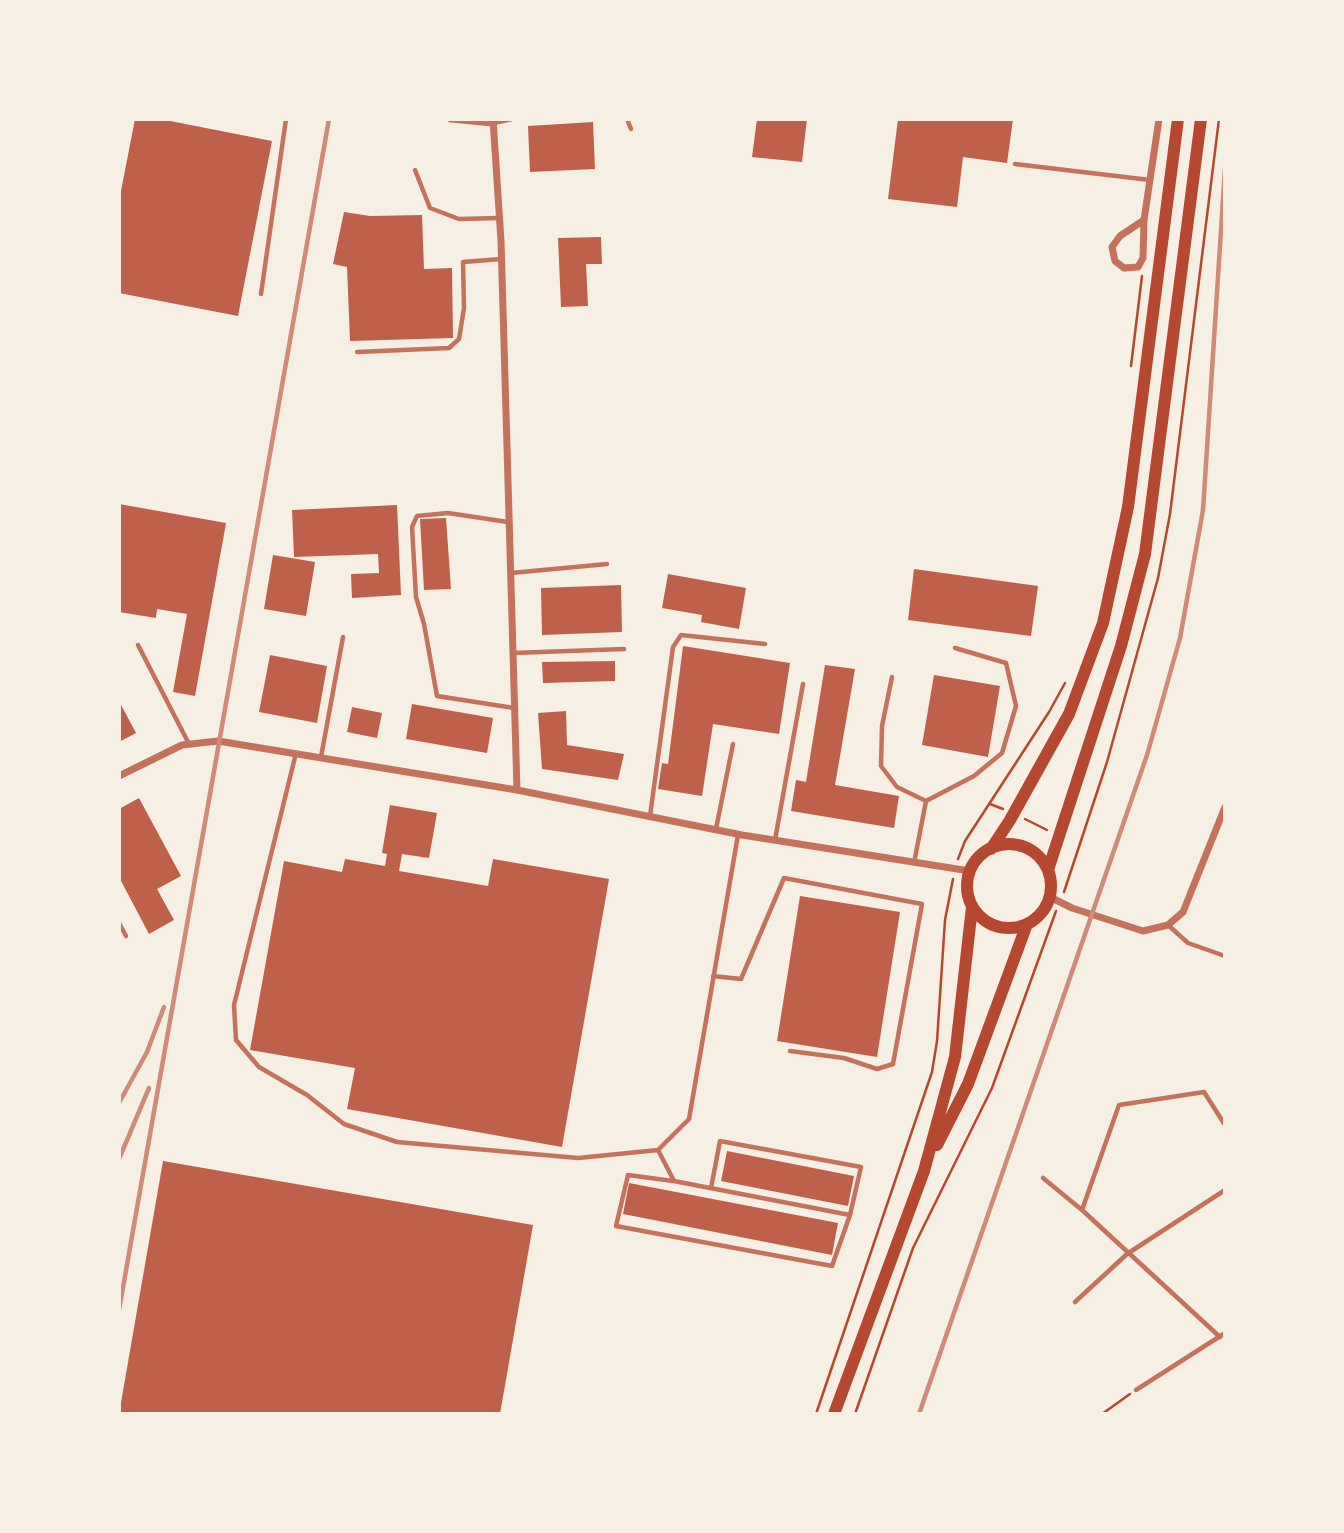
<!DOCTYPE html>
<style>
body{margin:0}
#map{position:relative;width:1344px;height:1533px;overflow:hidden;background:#f6efe4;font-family:"Open Sans",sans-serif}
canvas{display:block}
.frame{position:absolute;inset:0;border:121px solid #f6efe4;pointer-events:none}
</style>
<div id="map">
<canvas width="1344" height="1533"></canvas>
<div class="frame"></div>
</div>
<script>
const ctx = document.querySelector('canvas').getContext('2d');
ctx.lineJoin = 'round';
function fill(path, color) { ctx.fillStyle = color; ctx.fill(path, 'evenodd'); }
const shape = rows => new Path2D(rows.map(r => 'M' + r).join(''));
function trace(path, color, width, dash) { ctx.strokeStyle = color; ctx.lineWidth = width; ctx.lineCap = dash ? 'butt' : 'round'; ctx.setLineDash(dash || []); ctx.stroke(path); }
fill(shape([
 [135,119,160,119,272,141,238,316,119,293,119,201],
 [757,119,807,119,802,162,752,157],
 [898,119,1013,119,1007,163,963,157,957,207,888,199],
 [593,122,595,169,530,172,528,126],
 [344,212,370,216,422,215,424,269,452,268,453,338,350,341,347,267,333,264],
 [601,237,602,264,586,264,588,306,561,307,558,238],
 [119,504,226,523,195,696,173,692,187,614,157,609,156,618,119,612],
 [397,505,401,595,352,598,351,574,379,573,378,554,294,557,292,510],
 [446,518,451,589,424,590,420,519],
 [273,555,315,562,306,616,264,609],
 [914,569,1038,586,1031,636,908,620],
 [668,574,746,588,739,629,701,622,702,615,662,608],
 [621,585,622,632,542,635,541,588],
 [683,646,790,663,779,734,713,724,702,796,658,789,662,763,668,764],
 [270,655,327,666,317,723,259,712],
 [615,661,615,681,543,683,542,662],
 [825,665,855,669,835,785,899,796,894,828,791,811,796,780,806,782],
 [934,675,1000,686,988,757,922,745],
 [119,701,136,733,119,742],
 [412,704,493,718,487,753,406,739],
 [352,707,382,713,377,738,347,732],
 [566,711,567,745,624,754,618,780,542,769,538,713],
 [139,798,181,876,157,889,174,920,149,934,119,877,119,809],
 [390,805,437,813,429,858,402,854,399,871,488,886,493,859,609,879,562,1147,347,1109,355,1068,250,1050,284,861,342,872,345,859,385,866,387,854,382,853],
 [800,896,900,912,877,1057,777,1041],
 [727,1151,854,1176,848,1206,721,1181],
 [163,1161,533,1225,500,1414,119,1414],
 [629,1183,838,1223,832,1255,623,1214]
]), '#bf614a');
trace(shape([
 [1131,366,1142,276],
 [990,804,1003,809],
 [1025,819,1047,830],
 [958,859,965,841,1049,712,1065,683],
 [1064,892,1107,762,1158,578,1170,514,1219,119],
 [816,1414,932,1072,937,1041,945,920,953,879],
 [855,1414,913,1248,992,1088,1056,911],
 [1102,1414,1130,1394]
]), '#b5482f', 2.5);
trace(shape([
 [627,119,631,129],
 [494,123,512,119],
 [1015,164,1150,180],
 [415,170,430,208,459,219,499,218],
 [261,294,286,119],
 [357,352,449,348,459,339,464,308,463,262,501,259],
 [508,522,448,513,417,516,412,527,416,597,424,624,437,696,514,708],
 [511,573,607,564],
 [138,645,189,744],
 [513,653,624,649],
 [892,677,882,726,881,766,897,787,926,801,914,863],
 [296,753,234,1005,236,1040,259,1067,307,1095,344,1124,397,1142,578,1158,658,1150,689,1119,738,835],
 [321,757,343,637],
 [926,801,974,776,1002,753,1016,706,1006,663,955,648],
 [650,816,673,647,681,635,765,644],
 [716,829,733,744],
 [775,840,803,684],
 [119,923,126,936],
 [1168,925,1188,943,1225,956],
 [713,976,741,979,784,878,922,904,893,1064,877,1069,844,1058,790,1051],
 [658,1150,674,1181,850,1215,861,1167,720,1141,711,1188],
 [1043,1178,1082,1210,1220,1337],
 [673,1181,628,1175,616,1226,832,1266,850,1215],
 [1082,1210,1119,1105,1204,1092,1225,1125],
 [1075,1302,1127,1254,1225,1190],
 [1136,1390,1225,1333]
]), '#c5725c', 4.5);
trace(shape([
 [451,119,493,123],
 [493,119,501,241,517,790],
 [1144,220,1120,236,1112,247,1115,261,1124,268,1138,267,1143,258,1144,220,1159,119],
 [119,776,182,745,218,741,517,790,742,835,970,871],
 [1050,897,1072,908,1143,931,1168,925,1183,912,1225,807]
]), '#c5725c', 7);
trace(shape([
 '967 886a42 42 0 1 1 84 0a42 42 0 1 1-84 0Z',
 [991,849,1010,820,1069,714,1103,623,1128,507,1178,119],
 [1048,870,1121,646,1145,554,1201,119],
 [937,1145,968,1084,1027,924],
 [834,1414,924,1171,955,1057,972,907]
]), '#b5482f', 12);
trace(shape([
 [119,1103,147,1052,164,1007],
 [119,1159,149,1088],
 [119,1310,329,119],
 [919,1414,1147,755,1180,638,1203,510,1225,168]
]), '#cf8b77', 4.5);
</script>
